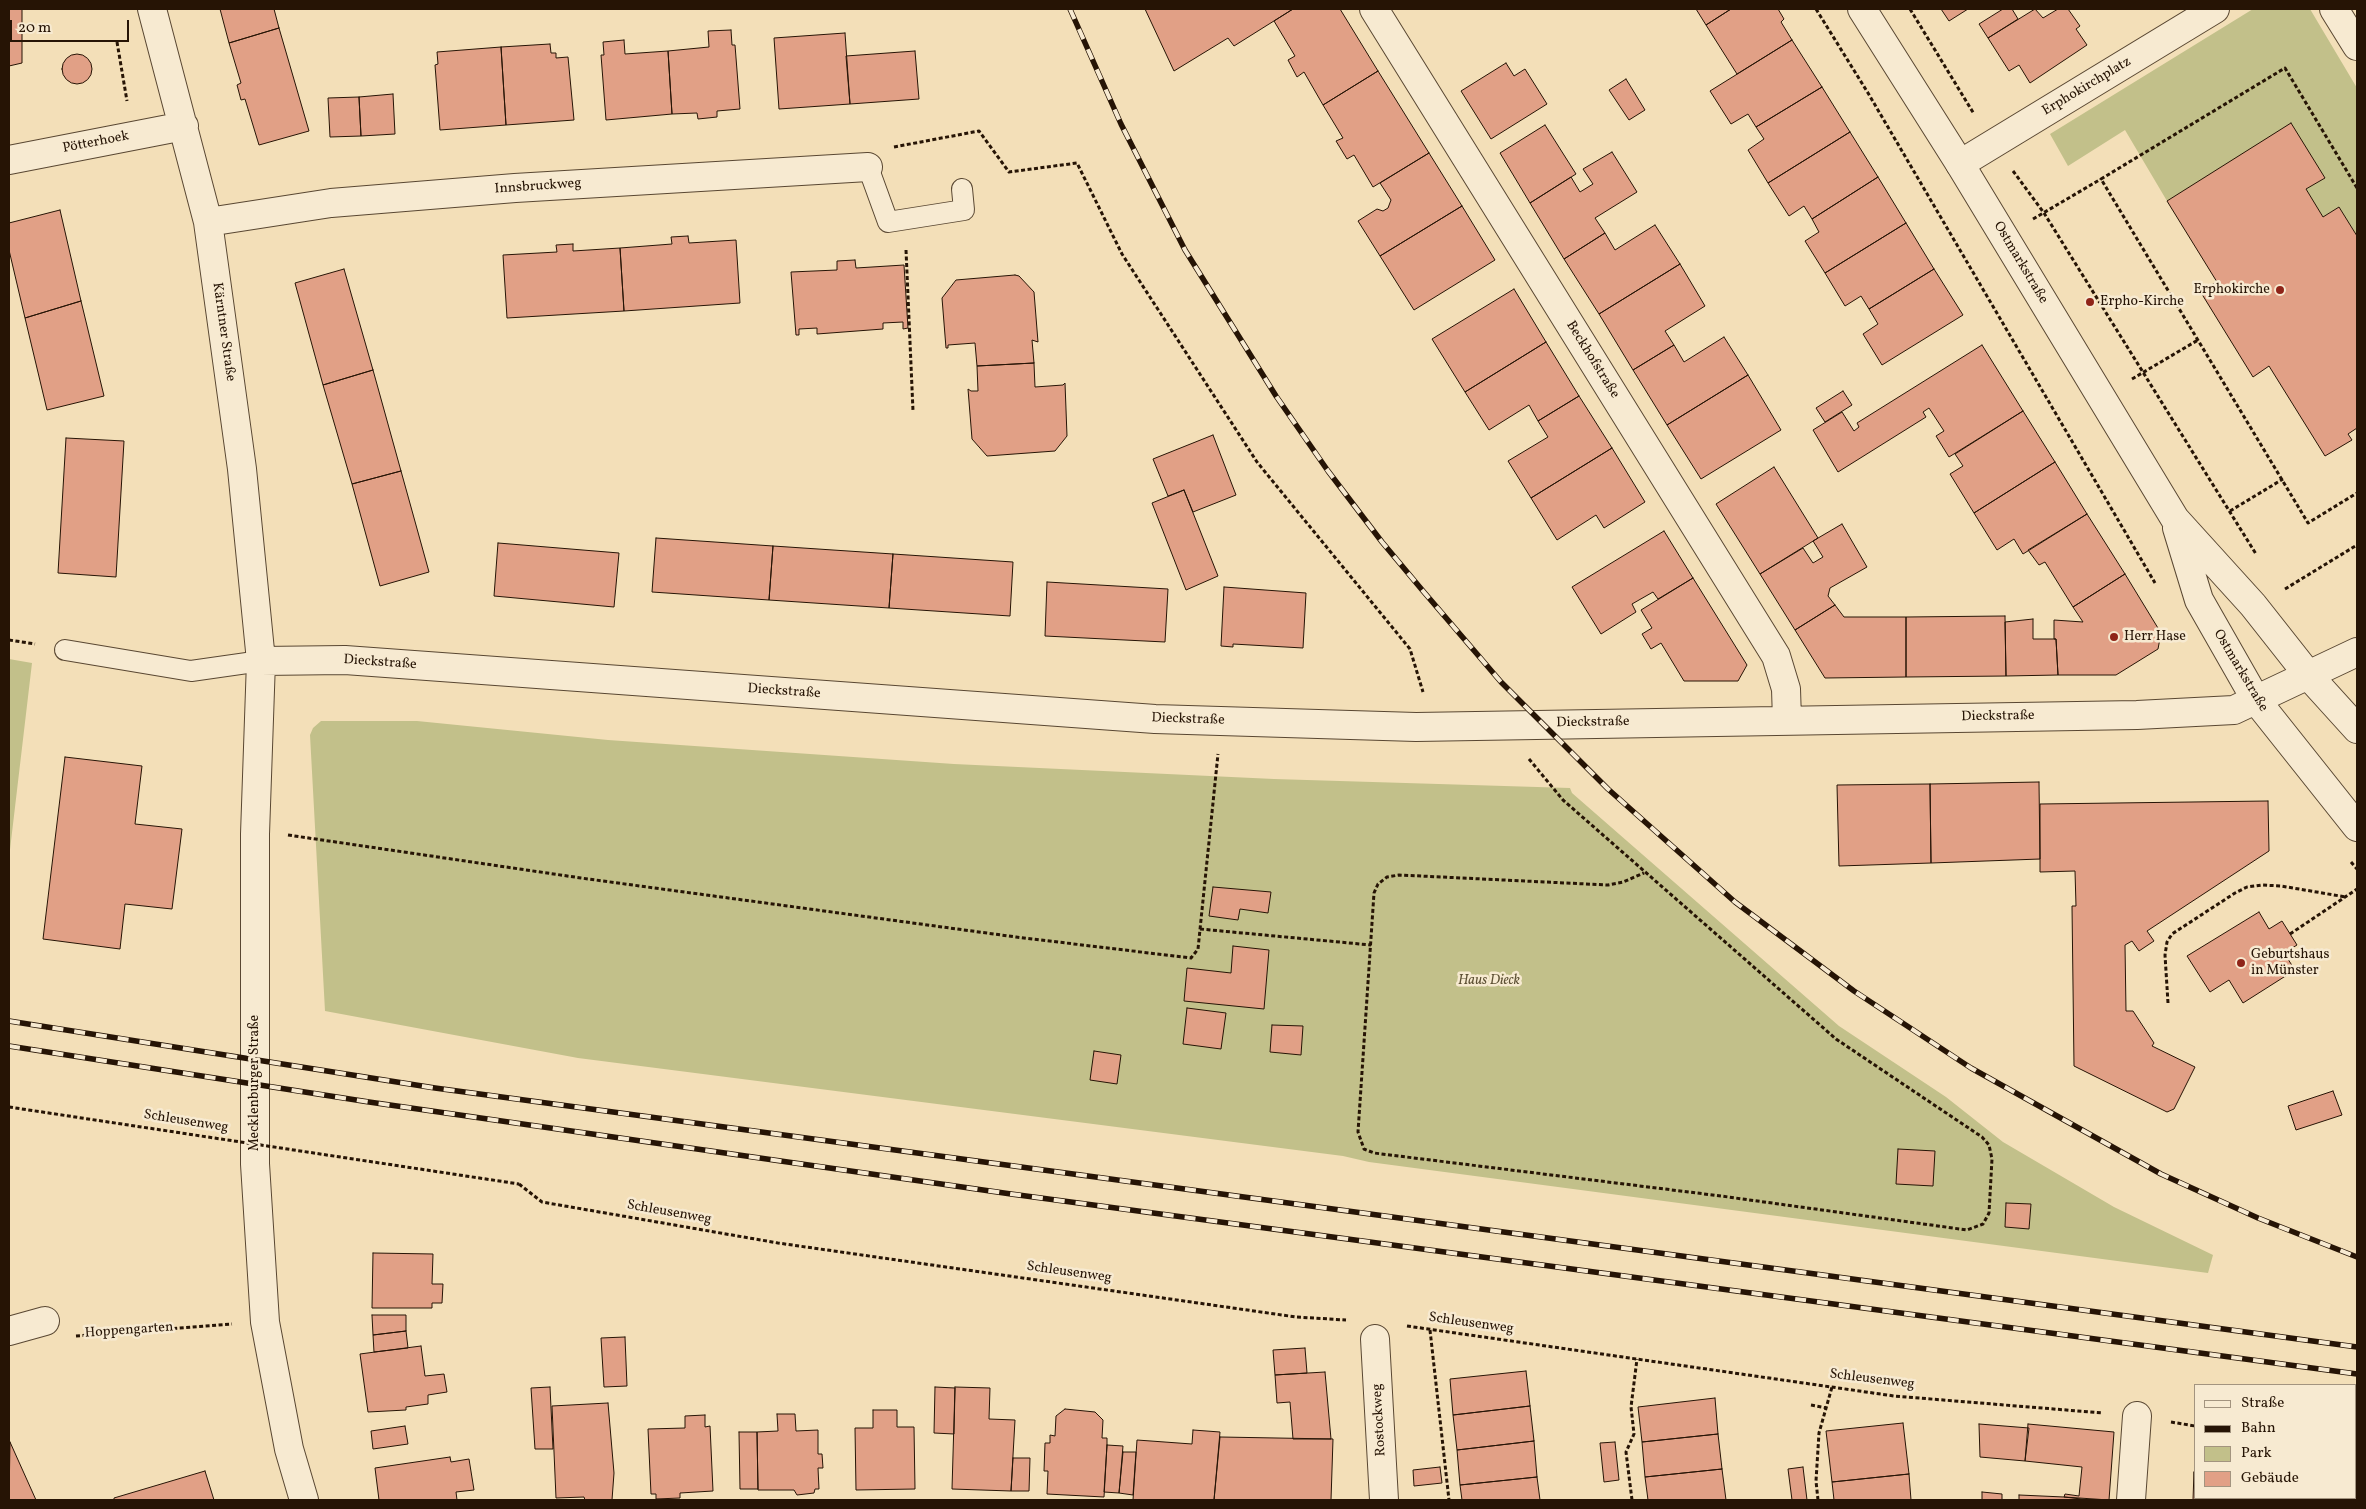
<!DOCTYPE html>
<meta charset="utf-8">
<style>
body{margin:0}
#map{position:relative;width:2366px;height:1509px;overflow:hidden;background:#f3dfb8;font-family:Vollkorn,serif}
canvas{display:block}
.frame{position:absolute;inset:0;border:10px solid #261405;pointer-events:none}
.legend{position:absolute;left:2194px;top:1384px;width:162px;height:115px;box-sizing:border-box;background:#f7ead1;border:1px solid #a3947f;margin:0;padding:6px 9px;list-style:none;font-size:15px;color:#261405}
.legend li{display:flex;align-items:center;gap:10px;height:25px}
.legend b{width:25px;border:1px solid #a3947f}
.scale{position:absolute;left:10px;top:20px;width:119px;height:22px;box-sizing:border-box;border:2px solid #261405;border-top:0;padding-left:6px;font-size:15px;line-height:18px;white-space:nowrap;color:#261405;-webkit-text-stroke:4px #f7ead1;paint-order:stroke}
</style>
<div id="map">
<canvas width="2366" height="1509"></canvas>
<div class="frame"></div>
<ul class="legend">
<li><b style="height:6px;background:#f7ead1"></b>Straße</li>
<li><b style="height:6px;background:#261405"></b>Bahn</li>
<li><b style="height:14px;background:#c2c08a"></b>Park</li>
<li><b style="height:14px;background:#e1a086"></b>Gebäude</li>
</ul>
<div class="scale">20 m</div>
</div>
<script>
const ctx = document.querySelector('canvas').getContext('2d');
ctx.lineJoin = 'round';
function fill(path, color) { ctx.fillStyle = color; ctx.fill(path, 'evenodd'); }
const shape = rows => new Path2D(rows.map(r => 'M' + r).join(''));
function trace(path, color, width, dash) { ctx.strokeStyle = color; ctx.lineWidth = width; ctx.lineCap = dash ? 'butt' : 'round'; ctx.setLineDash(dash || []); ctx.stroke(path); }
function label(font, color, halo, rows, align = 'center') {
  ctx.font = font + ' Vollkorn,serif'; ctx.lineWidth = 5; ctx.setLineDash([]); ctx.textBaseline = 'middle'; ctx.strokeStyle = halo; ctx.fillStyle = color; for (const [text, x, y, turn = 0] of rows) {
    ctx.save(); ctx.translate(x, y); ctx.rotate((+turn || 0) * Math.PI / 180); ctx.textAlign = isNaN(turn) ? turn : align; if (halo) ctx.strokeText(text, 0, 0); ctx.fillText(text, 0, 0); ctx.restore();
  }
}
fill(shape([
 [2253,9,2310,9,2357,88,2357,236,2339,207,2323,217,2306,189,2325,178,2291,124,2167,201,2125,130,2068,166,2050,134],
 [9,659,32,663,9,858],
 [321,721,417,721,608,740,954,764,1274,779,1570,788,1572,793,1839,1026,1946,1097,2003,1142,2114,1207,2213,1255,2208,1273,1369,1162,1343,1156,578,1058,325,1011,310,735,313,728]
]), '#c2c08a');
const building = shape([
 [9,9,22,9,22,63,9,66,9,9],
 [220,9,274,9,279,28,229,43,220,9],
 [1145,9,1293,9,1234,46,1228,38,1174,71,1145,9],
 [1293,9,1340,9,1378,71,1323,105,1304,72,1297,77,1288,60,1295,56,1274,21,1293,9],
 [1696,9,1731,9,1706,25,1696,9],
 [1731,9,1778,9,1784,19,1781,22,1792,40,1737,74,1706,25,1731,9],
 [1941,9,1968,9,1949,21,1941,9],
 [2003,9,2012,9,2018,19,1988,38,1979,24,2003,9],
 [2035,9,2043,18,2058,9,2068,9,2080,26,2076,29,2087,45,2030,83,2019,65,2009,71,1988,38,2035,9],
 [279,28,309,131,259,145,245,99,241,100,237,85,241,83,229,43,279,28],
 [731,30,732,45,735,45,740,109,717,111,717,117,698,119,697,113,672,114,668,51,709,47,708,31,731,30],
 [845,33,850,104,779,109,774,38,845,33],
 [624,40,625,54,668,51,672,114,606,120,601,55,604,55,603,42,624,40],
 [1792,40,1822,87,1756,127,1748,114,1731,124,1710,91,1792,40],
 [550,44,551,53,556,53,556,58,568,57,574,120,506,125,501,47,550,44],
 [501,47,506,125,440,130,435,65,438,64,437,52,501,47],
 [915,51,919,99,850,104,846,56,915,51],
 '62 69a15 15 0 1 1 30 0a15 15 0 1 1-30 0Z',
 [1506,63,1514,76,1525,69,1547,104,1491,139,1461,91,1506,63],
 [1378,71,1429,153,1373,187,1354,155,1347,159,1336,141,1343,138,1323,105,1378,71],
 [1626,79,1645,110,1629,120,1609,90,1626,79],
 [1822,87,1850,132,1768,183,1748,150,1764,139,1756,127,1822,87],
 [393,94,395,134,361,136,359,97,393,94],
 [359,97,361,136,330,137,328,98,359,97],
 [2291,123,2325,178,2306,189,2323,217,2339,207,2357,236,2357,428,2348,434,2352,440,2325,456,2269,366,2253,377,2200,291,2217,282,2167,201,2291,123],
 [1545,125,1576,174,1530,203,1500,153,1545,125],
 [1850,132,1878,177,1812,219,1804,206,1789,216,1768,183,1850,132],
 [1612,152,1637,192,1595,218,1605,233,1564,259,1530,203,1571,177,1580,192,1593,184,1583,169,1612,152],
 [1429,153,1462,206,1380,256,1358,221,1377,209,1383,211,1388,208,1391,200,1380,183,1429,153],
 [1878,177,1906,223,1825,273,1805,241,1819,232,1812,219,1878,177],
 [1462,206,1495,260,1414,310,1380,256,1462,206],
 [60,210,81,301,25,318,9,250,9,223,60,210],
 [1906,223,1934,269,1869,309,1861,296,1845,306,1825,273,1906,223],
 [1655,225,1680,264,1599,314,1564,259,1605,233,1615,250,1655,225],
 [688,236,689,243,736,240,740,303,624,311,620,248,672,244,671,237,688,236],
 [573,244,573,251,620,248,624,311,507,318,503,255,557,252,556,245,573,244],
 [855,260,856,268,904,265,908,328,903,329,903,322,883,323,883,329,817,334,817,328,799,329,799,335,796,335,791,272,837,270,837,261,855,260],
 [1680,264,1705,306,1665,331,1674,345,1633,370,1599,314,1680,264],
 [344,269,373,370,323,385,295,283,344,269],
 [1934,269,1963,315,1882,365,1863,334,1878,324,1869,309,1934,269],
 [1015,275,1019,276,1034,292,1038,342,1032,340,1034,363,977,366,975,343,948,345,948,348,946,348,942,298,956,280,1015,275],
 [1514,289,1546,342,1465,392,1432,339,1514,289],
 [81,301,104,396,47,410,25,318,81,301],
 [1724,337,1748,375,1667,425,1633,370,1674,345,1684,362,1724,337],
 [1546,342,1579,396,1538,421,1529,405,1489,430,1465,392,1546,342],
 [1982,345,2023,411,1949,457,1936,436,1944,431,1929,408,1923,412,1926,417,1838,472,1813,430,1842,412,1854,431,1859,427,1857,423,1982,345],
 [1034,363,1035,387,1063,385,1065,383,1067,436,1055,451,987,456,972,439,968,389,971,391,978,391,977,366,1034,363],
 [373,370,401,471,352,484,323,385,373,370],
 [1748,375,1781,430,1701,479,1667,425,1748,375],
 [1843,391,1852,405,1825,422,1816,408,1843,391],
 [1579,396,1612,448,1531,498,1508,461,1548,437,1538,421,1579,396],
 [2023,411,2055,462,1974,513,1950,474,1963,466,1955,454,2023,411],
 [1213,435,1236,495,1193,512,1184,490,1168,496,1153,459,1213,435],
 [66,438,124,441,116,577,58,573,66,438],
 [1612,448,1645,502,1604,528,1596,515,1557,540,1531,498,1612,448],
 [2055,462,2087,514,2023,554,2014,539,1997,550,1974,513,2055,462],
 [1774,467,1818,538,1760,574,1716,504,1774,467],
 [401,471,429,572,380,586,352,484,401,471],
 [1184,490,1218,576,1186,590,1152,503,1184,490],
 [2087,514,2125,574,2073,607,2045,562,2039,565,2028,550,2087,514],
 [1842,524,1867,567,1830,588,1828,596,1835,605,1795,630,1760,574,1803,548,1813,563,1823,557,1813,541,1842,524],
 [1664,531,1693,578,1658,599,1653,592,1632,604,1636,612,1601,634,1572,587,1664,531],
 [656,538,773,546,769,600,652,592,656,538],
 [498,543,619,553,614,607,494,596,498,543],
 [773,546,893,554,889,608,769,600,773,546],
 [893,554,1013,562,1010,616,889,608,893,554],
 [2125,574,2161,633,2158,649,2116,675,2058,675,2056,639,2054,639,2054,620,2083,622,2073,607,2125,574],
 [1693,578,1747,665,1738,681,1684,681,1661,643,1651,649,1642,634,1652,628,1641,610,1693,578],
 [1047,582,1168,589,1165,642,1045,636,1047,582],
 [1224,587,1306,593,1303,648,1233,644,1233,647,1221,646,1224,587],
 [1835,605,1844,617,1906,617,1906,677,1825,678,1795,630,1835,605],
 [2005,616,2006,676,1906,677,1906,617,2005,616],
 [2033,619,2033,639,2056,639,2058,675,2006,676,2005,622,2033,619],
 [65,757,142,766,135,824,182,829,172,909,125,904,120,949,43,939,65,757],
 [2039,782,2040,859,1931,863,1930,784,2039,782],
 [1930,784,1931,863,1839,866,1837,785,1930,784],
 [2268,801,2269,851,2147,931,2154,941,2139,951,2132,941,2125,945,2126,1011,2133,1011,2154,1043,2152,1046,2195,1067,2174,1109,2167,1112,2074,1066,2072,906,2076,906,2075,871,2040,872,2040,804,2268,801],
 [1213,887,1271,892,1268,913,1240,909,1238,920,1209,916,1213,887],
 [2259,912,2269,929,2282,921,2297,945,2284,953,2295,970,2243,1003,2229,980,2210,992,2187,956,2259,912],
 [1233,946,1269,950,1264,1009,1184,1001,1187,968,1231,973,1233,946],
 [1187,1008,1226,1013,1221,1049,1183,1044,1187,1008],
 [1272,1025,1303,1026,1301,1055,1270,1052,1272,1025],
 [1094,1051,1121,1055,1117,1084,1090,1080,1094,1051],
 [2333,1091,2342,1115,2296,1130,2288,1106,2333,1091],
 [1898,1149,1935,1151,1933,1186,1896,1184,1898,1149],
 [2006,1203,2031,1204,2029,1229,2005,1227,2006,1203],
 [373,1253,433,1254,432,1284,443,1284,442,1303,432,1303,432,1308,372,1308,373,1253],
 [372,1315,406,1315,406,1331,373,1335,372,1315],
 [406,1331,408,1348,374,1352,373,1335,406,1331],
 [625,1337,627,1386,604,1387,601,1338,625,1337],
 [421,1346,425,1376,444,1374,447,1392,428,1395,428,1404,406,1407,406,1410,368,1412,360,1354,421,1346],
 [1305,1348,1307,1373,1275,1375,1273,1350,1305,1348],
 [1526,1371,1530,1406,1453,1415,1450,1379,1526,1371],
 [1325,1372,1331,1439,1293,1439,1290,1402,1277,1403,1275,1375,1325,1372],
 [550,1387,553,1449,535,1449,531,1388,550,1387],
 [935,1387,955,1388,954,1434,934,1433,935,1387],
 [955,1387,990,1388,989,1419,1015,1420,1011,1491,952,1489,955,1387],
 [1715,1398,1718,1434,1642,1442,1638,1407,1715,1398],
 [608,1403,614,1473,612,1500,585,1500,584,1497,556,1498,552,1406,608,1403],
 [1530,1406,1534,1441,1457,1450,1453,1415,1530,1406],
 [1065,1409,1095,1412,1103,1420,1102,1438,1107,1438,1107,1445,1104,1497,1047,1494,1048,1471,1044,1471,1045,1443,1050,1443,1050,1435,1055,1436,1056,1416,1065,1409],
 [873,1410,897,1410,897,1427,914,1427,915,1489,856,1490,855,1428,873,1428,873,1410],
 [777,1414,795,1414,796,1431,818,1430,818,1454,822,1454,823,1468,818,1468,819,1489,815,1489,814,1493,797,1495,794,1490,758,1490,757,1432,778,1431,777,1414],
 [705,1415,705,1427,710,1426,713,1491,680,1493,680,1498,656,1499,656,1494,651,1494,648,1429,685,1428,685,1416,705,1415],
 [1903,1423,1909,1474,1832,1482,1826,1431,1903,1423],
 [1979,1424,2029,1428,2025,1461,1980,1457,1979,1424],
 [2028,1424,2114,1432,2109,1500,2064,1497,2065,1494,2079,1496,2082,1467,2025,1461,2028,1424],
 [405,1426,408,1444,373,1449,371,1431,405,1426],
 [1193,1430,1220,1432,1214,1500,1133,1500,1137,1440,1192,1444,1193,1430],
 [739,1432,757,1432,758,1489,740,1489,739,1432],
 [1718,1434,1722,1469,1645,1477,1642,1442,1718,1434],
 [1220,1437,1333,1439,1331,1500,1214,1500,1220,1437],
 [1534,1441,1537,1477,1460,1485,1457,1450,1534,1441],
 [10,1442,36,1500,9,1500,10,1442],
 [1615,1442,1619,1480,1604,1482,1600,1443,1615,1442],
 [1107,1445,1123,1446,1119,1493,1104,1492,1107,1445],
 [1123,1452,1136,1452,1133,1495,1119,1493,1123,1452],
 [450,1457,451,1462,469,1459,474,1490,456,1492,457,1500,379,1500,375,1468,450,1457],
 [1013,1458,1030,1458,1029,1491,1011,1491,1013,1458],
 [1440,1467,1442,1483,1414,1486,1413,1470,1440,1467],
 [1803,1467,1807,1500,1792,1500,1788,1469,1803,1467],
 [1722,1469,1726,1500,1648,1500,1645,1477,1722,1469],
 [205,1471,214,1500,114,1500,114,1498,205,1471],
 [2194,1472,2195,1498,2282,1498,2282,1500,2193,1500,2194,1472],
 [1909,1474,1911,1500,1834,1500,1832,1482,1909,1474],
 [1537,1477,1540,1500,1462,1500,1460,1485,1537,1477],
 [1982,1492,2002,1494,2002,1500,1982,1500,1982,1492],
 [2019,1495,2064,1497,2090,1500,2019,1500,2019,1495]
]);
fill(building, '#e1a086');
trace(building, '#261405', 1);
const service = shape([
 [868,167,888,222,964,210,962,189],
 [65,650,191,671,261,661]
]);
const minor = shape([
 [152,9,208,222,242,469,261,661,255,834,255,1164,265,1322,289,1449,304,1500],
 [1374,9,1776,656,1786,689,1787,720],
 [2334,9,2357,46],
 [9,160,184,126],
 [1960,164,2215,9],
 [208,222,331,203,515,188,868,167],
 [261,661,345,660,1155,719,1416,727,2137,715,2234,710,2357,652],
 [9,1331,45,1321],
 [1375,1339,1384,1500],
 [2131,1500,2137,1416]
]);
const tertiary = shape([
 [1862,9,1960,164,2175,519,2253,605,2309,676,2357,729],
 [2177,528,2199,600,2256,700,2357,827]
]);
trace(service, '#594732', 22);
trace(minor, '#594732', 30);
trace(tertiary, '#594732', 30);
trace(shape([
 [1816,9,1868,93,2155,583],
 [1910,9,1974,114],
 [117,42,127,101],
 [894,147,979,131,1009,172,1077,163,1122,254,1257,462,1410,649,1423,692],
 [2013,171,2044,213,2256,554],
 [2357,188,2285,68,2101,179,2308,523,2357,493],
 [2033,219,2101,179],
 [906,250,913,411],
 [2132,379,2198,340],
 [2230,511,2283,479],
 [2285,589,2357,545],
 [9,640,35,644],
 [1529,759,1563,800,1836,1039,1982,1137,1989,1145,1992,1159,1989,1213,1983,1224,1967,1230,1721,1196,1374,1153,1364,1149,1358,1132,1374,893,1378,884,1387,877,1399,875,1608,885,1623,882,1644,873],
 [288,835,581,878,1016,937,1191,958,1198,949,1218,754],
 [2351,862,2357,869],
 [1200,929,1371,945],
 [2290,934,2357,889],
 [2168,1003,2165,955,2167,942,2172,934,2235,893,2247,887,2262,885,2281,886,2346,897],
 [519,1184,542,1202,778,1243,1296,1317,1346,1320],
 [1407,1326,1894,1396,2103,1413],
 [1430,1330,1449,1500],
 [76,1336,232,1324],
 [1811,1405,1827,1408],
 [2171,1422,2195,1426],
 [2355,1456,2357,1457],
 [1632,1500,1626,1452,1634,1434,1631,1407,1637,1359],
 [1818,1500,1816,1481,1819,1433,1832,1387]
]), '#261405', 3, [4, 2.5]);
trace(service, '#f7ead1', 20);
trace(minor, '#f7ead1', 28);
trace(tertiary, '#f7ead1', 28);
const rail = shape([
 [1070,9,1121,124,1185,250,1276,396,1328,471,1382,542,1423,591,1501,682,1608,789,1735,902,1854,991,1971,1068,2161,1174,2258,1218,2357,1257],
 [9,1021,435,1088,2357,1347],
 [9,1046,369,1102,1011,1194,2357,1374]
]);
trace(rail, '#261405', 5.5);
trace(rail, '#f7ead1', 4, [11]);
trace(shape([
 [9,1107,519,1184]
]), '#261405', 3, [4, 2.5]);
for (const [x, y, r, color] of [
 [2280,290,5,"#8f2418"],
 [2090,302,5,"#8f2418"],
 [2114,637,5,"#8f2418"],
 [2241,963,5,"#8f2418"]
]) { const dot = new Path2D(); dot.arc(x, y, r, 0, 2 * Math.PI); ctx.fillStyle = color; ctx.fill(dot); trace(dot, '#f7ead1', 2); }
label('14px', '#261405', '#f7ead1', [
 ["Erphokirchplatz",2087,87,-31],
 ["Pötterhoek",96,143,-11],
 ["Innsbruckweg",538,187,-4],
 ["Ostmarkstraße",2020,263,59],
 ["Kärntner Straße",223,332,82],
 ["Beckhofstraße",1592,360,58],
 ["Dieckstraße",380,663,4],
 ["Ostmarkstraße",2240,671,59],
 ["Dieckstraße",784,692,4],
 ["Dieckstraße",1998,717,-1],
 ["Dieckstraße",1188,720,2],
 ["Dieckstraße",1593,723,-1],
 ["Mecklenburger Straße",255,1083,-90],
 ["Schleusenweg",186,1122,9],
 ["Schleusenweg",669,1213,10],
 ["Schleusenweg",1069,1273,8],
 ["Schleusenweg",1471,1324,8],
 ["Hoppengarten",129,1331,-4],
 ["Schleusenweg",1872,1380,7],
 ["Rostockweg",1380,1420,-93]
]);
label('14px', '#261405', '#f7ead1', [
 ["Erphokirche",2270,290,"right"],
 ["Erpho-Kirche",2100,302],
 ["Herr Hase",2124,637],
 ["Geburtshaus",2251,955],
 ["in Münster",2251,971]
], 'left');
label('italic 14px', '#5d5034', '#f7ead1', [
 ["Haus Dieck",1489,981]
]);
</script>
